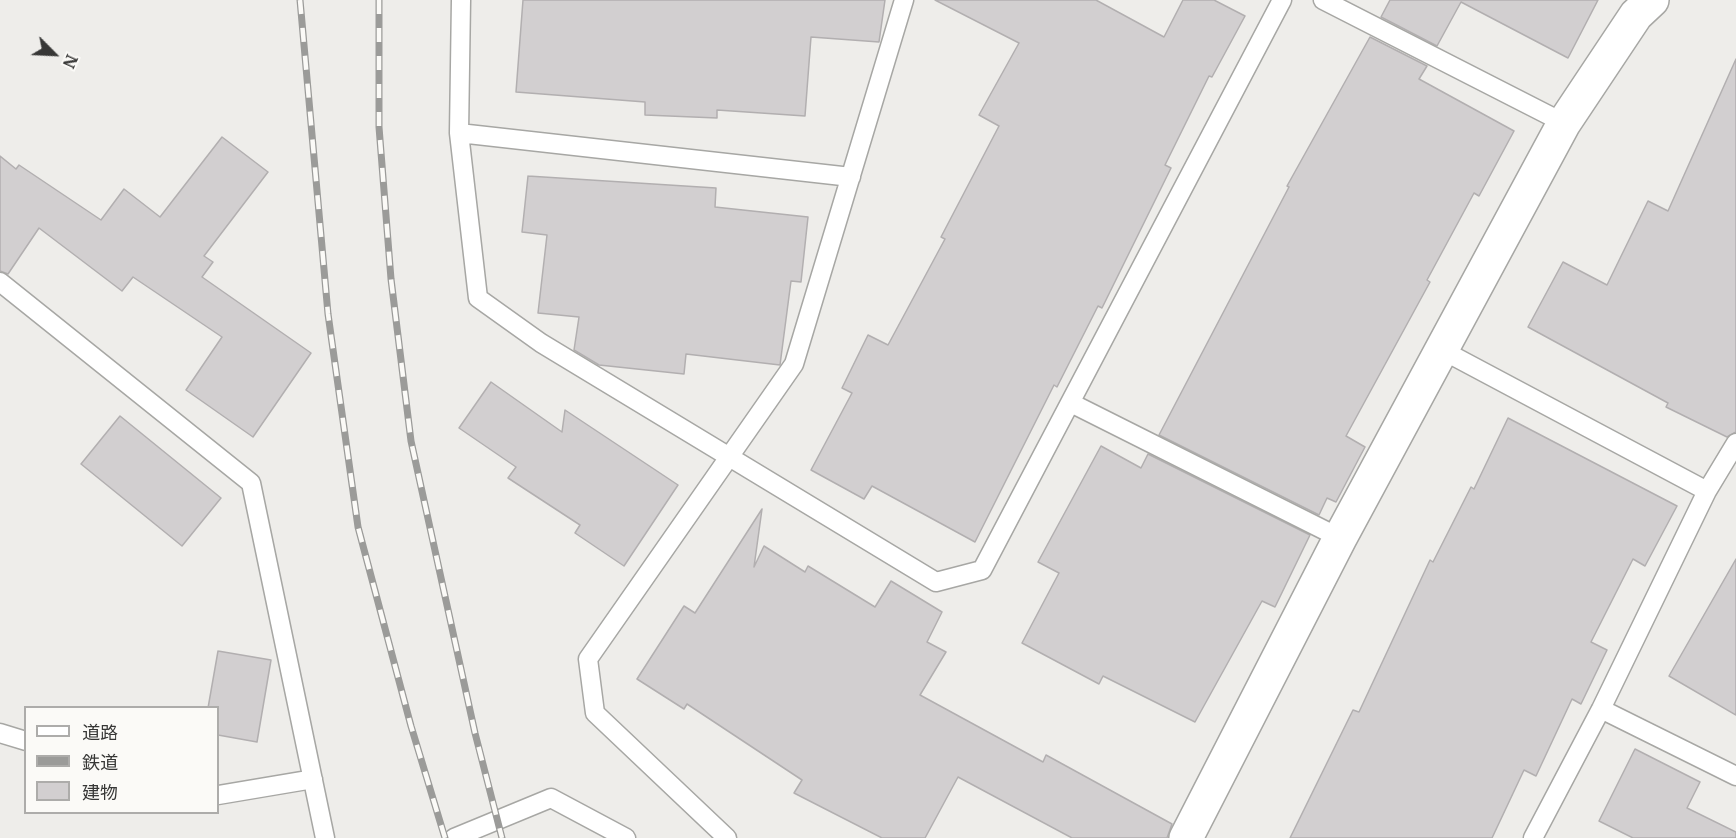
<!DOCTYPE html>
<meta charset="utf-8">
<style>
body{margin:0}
#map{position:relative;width:1736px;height:838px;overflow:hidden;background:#eeedea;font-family:Merriweather,"Noto Sans JP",serif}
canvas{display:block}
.legend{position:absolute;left:24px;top:706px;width:195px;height:108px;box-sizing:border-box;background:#fbfaf7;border:2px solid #adacaa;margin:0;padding:8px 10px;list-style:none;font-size:18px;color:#373736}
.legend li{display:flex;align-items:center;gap:12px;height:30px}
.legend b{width:30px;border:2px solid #adacaa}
.north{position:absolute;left:24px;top:24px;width:60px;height:60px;-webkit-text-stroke:4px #fbfaf7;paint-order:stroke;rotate:114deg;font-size:16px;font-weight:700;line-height:24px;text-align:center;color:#373736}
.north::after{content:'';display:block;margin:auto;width:21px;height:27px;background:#373736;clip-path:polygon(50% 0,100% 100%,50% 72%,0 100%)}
</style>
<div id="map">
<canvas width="1736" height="838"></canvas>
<ul class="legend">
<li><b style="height:8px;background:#fff"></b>道路</li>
<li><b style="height:8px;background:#9b9b99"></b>鉄道</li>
<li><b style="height:16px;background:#d2cfd0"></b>建物</li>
</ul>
<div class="north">N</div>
</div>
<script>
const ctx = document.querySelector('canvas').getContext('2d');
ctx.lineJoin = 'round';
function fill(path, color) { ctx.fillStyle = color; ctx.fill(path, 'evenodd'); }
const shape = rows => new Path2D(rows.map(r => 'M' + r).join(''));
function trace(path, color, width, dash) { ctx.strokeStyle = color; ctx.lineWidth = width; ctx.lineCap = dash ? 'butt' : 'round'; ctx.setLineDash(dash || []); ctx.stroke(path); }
const building = shape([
 [523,0,885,0,879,42,811,37,805,116,717,110,717,118,645,115,645,102,516,92,523,0],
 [935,0,1096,0,1164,37,1183,0,1214,0,1245,16,1212,77,1209,76,1165,165,1171,168,1102,308,1098,306,1057,387,1054,385,975,542,872,486,864,499,811,470,852,393,842,388,868,335,888,345,945,239,941,237,999,126,979,115,1019,43,935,0],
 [1390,0,1598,0,1568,58,1461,2,1437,46,1381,17,1390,0],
 [1370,37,1427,66,1419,79,1514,131,1479,196,1474,193,1427,280,1430,282,1346,436,1365,447,1336,502,1327,498,1319,515,1159,435,1289,187,1287,186,1370,37],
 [1736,59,1736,432,1727,437,1666,407,1668,403,1528,327,1563,262,1607,285,1648,201,1668,211,1736,59],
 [222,137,268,172,204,256,213,262,202,277,311,353,253,437,186,390,222,337,133,277,122,291,39,228,8,274,0,271,0,156,16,169,19,165,101,220,124,189,160,217,222,137],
 [528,176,716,188,715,207,808,217,801,282,791,281,780,365,686,354,684,374,599,365,574,350,579,317,538,313,547,235,522,232,528,176],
 [491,382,562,432,565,410,678,485,624,566,575,533,580,525,508,478,516,467,459,428,491,382],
 [120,416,221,498,182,546,81,464,120,416],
 [1508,418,1677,506,1645,566,1633,559,1591,642,1607,650,1581,704,1572,699,1536,776,1524,770,1492,838,1290,838,1353,710,1359,712,1430,560,1433,562,1471,487,1474,489,1508,418],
 [1101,446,1141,468,1148,454,1310,535,1275,607,1262,601,1195,722,1103,676,1099,684,1022,643,1059,573,1038,562,1101,446],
 [762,509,754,567,764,546,805,572,808,566,875,607,891,581,942,612,927,642,946,652,920,695,1043,762,1046,755,1172,824,1167,838,1072,838,958,777,925,838,882,838,794,793,802,780,687,704,684,709,637,679,684,606,695,613,762,509],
 [1736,559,1736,715,1669,676,1736,559],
 [218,651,271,660,257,742,218,735,218,708,208,708,218,651],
 [1635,749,1700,782,1687,808,1736,832,1736,838,1633,838,1599,821,1635,749]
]);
fill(building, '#d2cfd0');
trace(building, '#b2afb0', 1.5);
const service = shape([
 [461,0,459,133,478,298,541,343,936,582,982,570,1282,0],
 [1323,0,1564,123],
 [459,133,851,177],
 [0,282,251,483,325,838],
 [1442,350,1707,491],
 [1071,403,1340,538],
 [1601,709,1736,776],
 [0,733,26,741],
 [218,795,313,779],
 [454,838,551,798,626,838],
 [727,838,595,713,588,659,794,364,904,0],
 [1533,838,1601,709,1707,491,1736,443]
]);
const minor = shape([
 [1186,838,1340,538,1564,123,1636,15,1652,0]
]);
trace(service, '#a7a7a4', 21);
trace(minor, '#a7a7a4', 36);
trace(service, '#fff', 18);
trace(minor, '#fff', 33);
const rail = shape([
 [300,0,328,314,358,527,411,726,445,838],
 [379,0,379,127,391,279,411,441,475,733,502,838]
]);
trace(rail, '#9b9b99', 7);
trace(rail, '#fbfaf7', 4.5, [14]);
</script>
